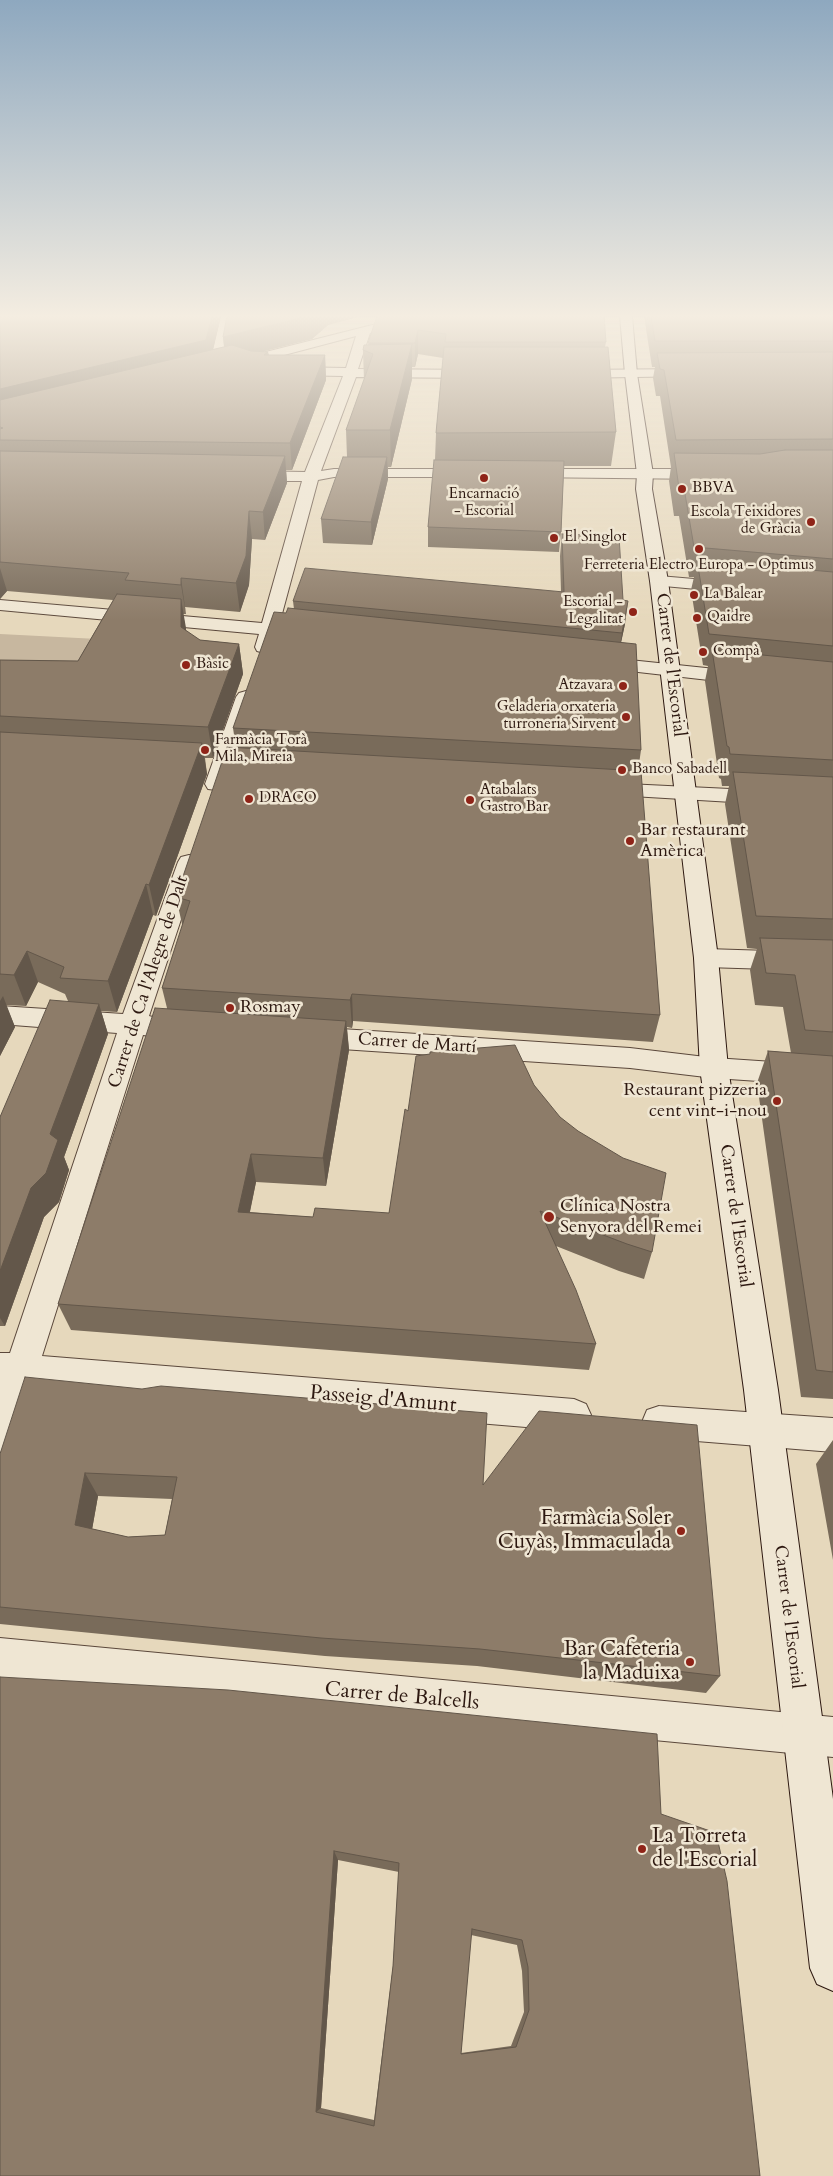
<!DOCTYPE html>
<meta charset="utf-8">
<style>
body{margin:0}
canvas{display:block;background:#e6d8bc}
</style>
<canvas width="833" height="2176"></canvas>
<script>
const ctx = document.querySelector('canvas').getContext('2d');
ctx.lineJoin = 'round';
function fill(path, color) { ctx.fillStyle = color; ctx.fill(path, 'evenodd'); }
const shape = rows => new Path2D(rows.map(r => 'M' + r).join(''));
function trace(path, color, width, dash) { ctx.strokeStyle = color; ctx.lineWidth = width; ctx.lineCap = dash ? 'butt' : 'round'; ctx.setLineDash(dash || []); ctx.stroke(path); }
function label(font, color, halo, rows, align = 'center') {
  ctx.font = font + ' Cardo,serif'; ctx.lineWidth = 5; ctx.setLineDash([]); ctx.textBaseline = 'middle'; ctx.strokeStyle = halo; ctx.fillStyle = color; for (const [text, x, y, turn = 0] of rows) {
    ctx.save(); ctx.translate(x, y); ctx.rotate((+turn || 0) * Math.PI / 180); ctx.textAlign = isNaN(turn) ? turn : align; if (halo) ctx.strokeText(text, 0, 0); ctx.fillText(text, 0, 0); ctx.restore();
  }
}
fill(shape([
 [0,634,98,639,78,676,0,672]
]), '#c7b79f');
const street = shape([
 [221,316,233,316,223,361,230,367,224,371,210,363,221,316],
 [408,316,426,316,424,319,370,333,358,369,479,370,485,374,479,378,356,377,321,471,334,469,469,469,474,470,476,473,474,476,469,477,334,477,318,480,279,625,293,627,296,631,293,635,276,635,271,651,264,653,257,651,255,647,259,634,0,610,0,600,262,623,302,481,250,481,245,479,242,476,245,473,250,471,305,472,343,376,290,375,284,371,290,367,346,368,356,336,235,368,229,364,230,361,408,316],
 [692,369,698,373,697,376,572,378,566,374,572,370,692,369],
 [527,469,707,469,712,471,715,474,712,477,707,479,522,477,519,474,522,471,527,469],
 [659,576,729,582,735,583,738,587,735,591,729,592,653,585,650,581,653,577,659,576],
 [601,657,744,672,751,674,754,678,751,682,744,684,594,667,592,663,594,659,601,657],
 [246,691,253,693,256,697,227,784,224,789,216,790,208,789,205,784,236,697,239,693,246,691],
 [606,783,833,794,833,808,598,794,595,789,598,784,606,783],
 [189,855,197,857,200,862,149,1016,160,1019,164,1026,160,1033,151,1036,143,1035,42,1356,574,1399,586,1404,591,1415,586,1426,574,1431,33,1386,12,1447,0,1452,0,1353,10,1353,117,1033,0,1024,0,1006,123,1014,178,862,181,857,189,855],
 [706,949,833,953,833,971,706,967,697,964,694,958,697,952,706,949],
 [311,1027,630,1048,714,1058,833,1066,833,1086,714,1078,630,1068,311,1047,302,1044,298,1037,302,1030,311,1027],
 [659,1406,833,1418,833,1452,659,1438,647,1434,642,1422,647,1410,659,1406],
 [0,1638,833,1717,833,1757,0,1678,0,1638]
]);
const secondary = shape([
 [620,316,632,316,637,374,653,474,652,489,668,581,718,958,728,1068,778,1390,833,1799,833,1991,817,1984,810,1968,744,1390,700,1068,694,958,650,581,636,489,637,474,625,374,620,316]
]);
trace(street, '#5b483b', 2);
trace(secondary, '#2d1810', 2);
fill(street, '#efe6d3');
fill(secondary, '#efe6d3');
fill(shape([
 [0,316,221,316,212,350,224,347,223,337,227,316,361,316,328,325,312,339,262,351,268,352,269,355,325,355,326,380,292,470,286,470,287,483,265,540,252,539,249,585,240,612,185,607,186,614,183,614,186,631,200,640,239,644,243,674,213,758,205,758,207,774,156,916,153,915,117,1012,101,1011,108,1034,64,1157,69,1170,59,1202,44,1217,5,1326,0,1326,0,1117,68,1001,65,994,38,982,26,1006,6,1005,15,1027,0,1056,0,660,78,661,113,600,7,591,0,599],
 [377,316,606,342,605,347,616,432,611,466,564,466,561,532,559,552,428,547,428,527,435,460,436,433,443,358,418,354,415,367,412,367,412,379,391,467,388,467,388,479,372,545,323,543,321,519,347,457,346,430,364,381,363,350,368,345],
 [644,316,833,316,833,1399,801,1397,757,1083,768,1051,791,1053,783,1007,755,1005,750,970,757,949,747,948,725,804,729,786,722,786,721,779,719,778,705,681,708,666,703,665,691,590,694,577,689,577,679,516,674,516,669,481,671,467,660,396,656,396,653,378,655,367,652,367],
 [562,534,625,624,621,642,641,750,638,771,660,1015,653,1042,353,1021,352,1028,347,1027,349,1050,326,1186,256,1182,250,1212,313,1217,389,1213,408,1111,534,1085,652,1252,644,1279,619,1271,556,1246,596,1344,589,1370,71,1330,58,1304,167,1008,162,988,183,925,182,924,176,897,236,748,233,728,286,613,294,609,293,601,561,592,560,556],
 [833,1440,833,1560,816,1464],
 [0,1454,483,1485,720,1676,706,1693,477,1666,325,1656,0,1624],
 [98,1496,172,1499,165,1535,128,1537,92,1529],
 [0,1677,661,1814,760,2176,0,2176],
 [338,1860,399,1872,393,1966,374,2120,321,2108],
 [471,1935,517,1945,522,1971,524,2012,511,2046,461,2053]
]), '#796b5a');
fill(shape([
 [212,316,221,316,209,365,0,416,0,389],
 [308,316,361,316,328,325,312,339,226,361,223,337],
 [418,330,418,354,415,367,415,343],
 [412,344,412,379,391,467,390,430],
 [325,355,326,380,292,470,290,443],
 [285,456,287,483,265,540,263,512],
 [387,457,388,479,372,545,371,522],
 [249,511,252,539,249,585,240,612,236,583],
 [0,568,7,591,0,599],
 [181,578,185,607,186,614,181,585],
 [181,599,186,628,186,657,181,627],
 [628,601,625,624,618,657,622,633],
 [239,644,243,674,213,758,208,727],
 [202,743,207,774,156,916,149,885],
 [146,884,153,915,117,1012,108,981],
 [27,951,38,982,26,1006,14,975],
 [352,994,353,1021,352,1028,350,1000],
 [3,996,15,1027,0,1056,0,1001],
 [99,1004,108,1034,64,1157,69,1170,59,1202,44,1217,5,1326,0,1318,0,1271,50,1134],
 [346,1021,349,1050,326,1186,323,1158],
 [251,1154,256,1182,244,1239,238,1212],
 [85,1473,98,1496,89,1547,75,1525],
 [334,1851,338,1860,321,2108,316,2112]
]), '#63574a');
const building = shape([
 [0,316,212,316,206,340,0,389,0,316],
 [227,316,308,316,223,337,227,316],
 [377,316,604,316,606,342,445,342,446,334,418,330,415,343,368,343,377,316],
 [651,316,833,316,833,341,655,341,651,316],
 [412,344,390,430,346,430,373,354,363,350,364,345,412,344],
 [232,345,251,351,268,352,264,355,325,355,290,443,0,440,0,429,3,428,0,427,0,400,232,345],
 [444,347,608,347,616,432,436,433,444,347],
 [833,352,833,439,676,440,664,370,660,369,657,353,833,352],
 [785,450,833,450,833,559,694,547,684,488,679,488,674,453,760,454,785,450],
 [0,451,285,456,263,512,249,511,246,556,236,583,181,578,181,585,125,580,129,573,0,562,0,451],
 [343,457,387,457,371,522,321,519,343,457],
 [434,460,564,461,561,532,428,527,434,460],
 [562,534,619,536,623,600,628,601,622,633,293,601,305,568,564,592,562,534],
 [697,560,833,572,833,646,709,634,697,560],
 [117,594,181,599,181,627,200,640,239,644,208,727,0,716,0,660,78,661,117,594],
 [288,608,636,644,641,750,233,728,274,612,286,613,288,608],
 [712,650,833,662,833,760,730,754,729,747,727,746,712,650],
 [0,732,202,743,149,885,146,884,108,981,60,978,64,967,27,951,14,975,0,974,0,732],
 [227,747,641,771,660,1015,352,994,350,1000,162,988,190,901,176,897,227,747],
 [733,772,833,777,833,919,756,916,733,772],
 [760,938,833,940,833,1032,805,1030,795,975,766,973,760,938],
 [50,1000,99,1004,50,1134,58,1140,46,1173,31,1188,0,1271,0,1117,50,1000],
 [155,1008,346,1021,323,1158,251,1154,238,1212,313,1217,315,1208,389,1213,405,1109,408,1111,416,1056,430,1054,430,1052,515,1045,534,1085,560,1117,578,1131,623,1158,666,1173,652,1252,627,1244,540,1211,576,1290,596,1344,58,1304,155,1008],
 [768,1051,833,1056,833,1372,816,1370,768,1051],
 [25,1377,142,1389,161,1386,487,1413,483,1485,539,1411,697,1425,720,1676,480,1649,321,1638,0,1607,0,1454,25,1377],
 [85,1473,177,1477,165,1535,128,1537,75,1525,85,1473],
 [0,1677,228,1690,657,1734,661,1814,716,1833,727,1881,760,2176,0,2176,0,1677],
 [334,1851,399,1863,393,1966,374,2126,316,2112,334,1851],
 [472,1929,522,1940,528,1967,529,2010,516,2047,461,2054,472,1929]
]);
fill(building, '#8d7c69');
trace(building, '#63574a', 1);
const sky = ctx.createLinearGradient(0, 0, 0, 620);
sky.addColorStop(0, '#8ea8bf');
sky.addColorStop(0.51, '#f4ede1');
sky.addColorStop(1, '#f4ede100');
ctx.fillStyle = sky;
ctx.fillRect(0, 0, 833, 620);
for (const [x, y, r, color] of [
 [484,478,5,"#8f2418"],
 [682,489,5,"#8f2418"],
 [811,522,5,"#8f2418"],
 [554,538,5,"#8f2418"],
 [699,549,5,"#8f2418"],
 [694,595,5,"#8f2418"],
 [633,612,5,"#8f2418"],
 [697,618,5,"#8f2418"],
 [703,652,5,"#8f2418"],
 [186,665,5,"#8f2418"],
 [623,686,5,"#8f2418"],
 [626,717,5,"#8f2418"],
 [205,750,5,"#8f2418"],
 [622,770,5,"#8f2418"],
 [249,799,5,"#8f2418"],
 [470,800,5,"#8f2418"],
 [630,841,5,"#8f2418"],
 [230,1008,5,"#8f2418"],
 [777,1101,5,"#8f2418"],
 [549,1217,6,"#8f2418"],
 [681,1531,5,"#8f2418"],
 [690,1662,5,"#8f2418"],
 [642,1849,5,"#8f2418"]
]) { const dot = new Path2D(); dot.arc(x, y, r, 0, 2 * Math.PI); ctx.fillStyle = color; ctx.fill(dot); trace(dot, '#efe6d3', 2); }
label('15px', '#2d1810', '#efe6d3', [
 ["BBVA",692,489],
 ["Encarnació",484,495,"center"],
 ["- Escorial",484,512,"center"],
 ["Escola Teixidores",801,513,"right"],
 ["de Gràcia",801,530,"right"],
 ["El Singlot",564,538],
 ["Ferreteria Electro Europa - Optimus",699,566,"center"],
 ["La Balear",704,595],
 ["Escorial -",623,603,"right"],
 ["Legalitat",623,620,"right"],
 ["Qaidre",707,618],
 ["Compà",713,652],
 ["Bàsic",196,665],
 ["Atzavara",613,686,"right"],
 ["Geladeria orxateria",616,708,"right"],
 ["turroneria Sirvent",616,725,"right"],
 ["Farmàcia Torà",215,741],
 ["Mila, Mireia",215,758],
 ["Banco Sabadell",632,770],
 ["Atabalats",480,791],
 ["Gastro Bar",480,808],
 ["DRACO",259,799]
], 'left');
label('18px', '#2d1810', '#efe6d3', [
 ["Carrer de l'Escorial",670,665,83],
 ["Carrer de Ca l'Alegre de Dalt",149,982,-72],
 ["Carrer de Martí",417,1044,4],
 ["Carrer de l'Escorial",735,1216,82],
 ["Carrer de l'Escorial",788,1617,83]
]);
label('18px', '#2d1810', '#efe6d3', [
 ["Bar restaurant",640,831],
 ["Amèrica",640,852],
 ["Rosmay",240,1008],
 ["Restaurant pizzeria",767,1091,"right"],
 ["cent vint-i-nou",767,1112,"right"],
 ["Clínica Nostra",560,1207],
 ["Senyora del Remei",560,1228]
], 'left');
label('21px', '#2d1810', '#efe6d3', [
 ["Passeig d'Amunt",383,1400,5],
 ["Carrer de Balcells",402,1697,5]
]);
label('21px', '#2d1810', '#efe6d3', [
 ["Farmàcia Soler",671,1519],
 ["Cuyàs, Immaculada",671,1543],
 ["Bar Cafeteria",680,1650],
 ["la Maduixa",680,1674],
 ["La Torreta",652,1837,"left"],
 ["de l'Escorial",652,1861,"left"]
], 'right');
</script>
